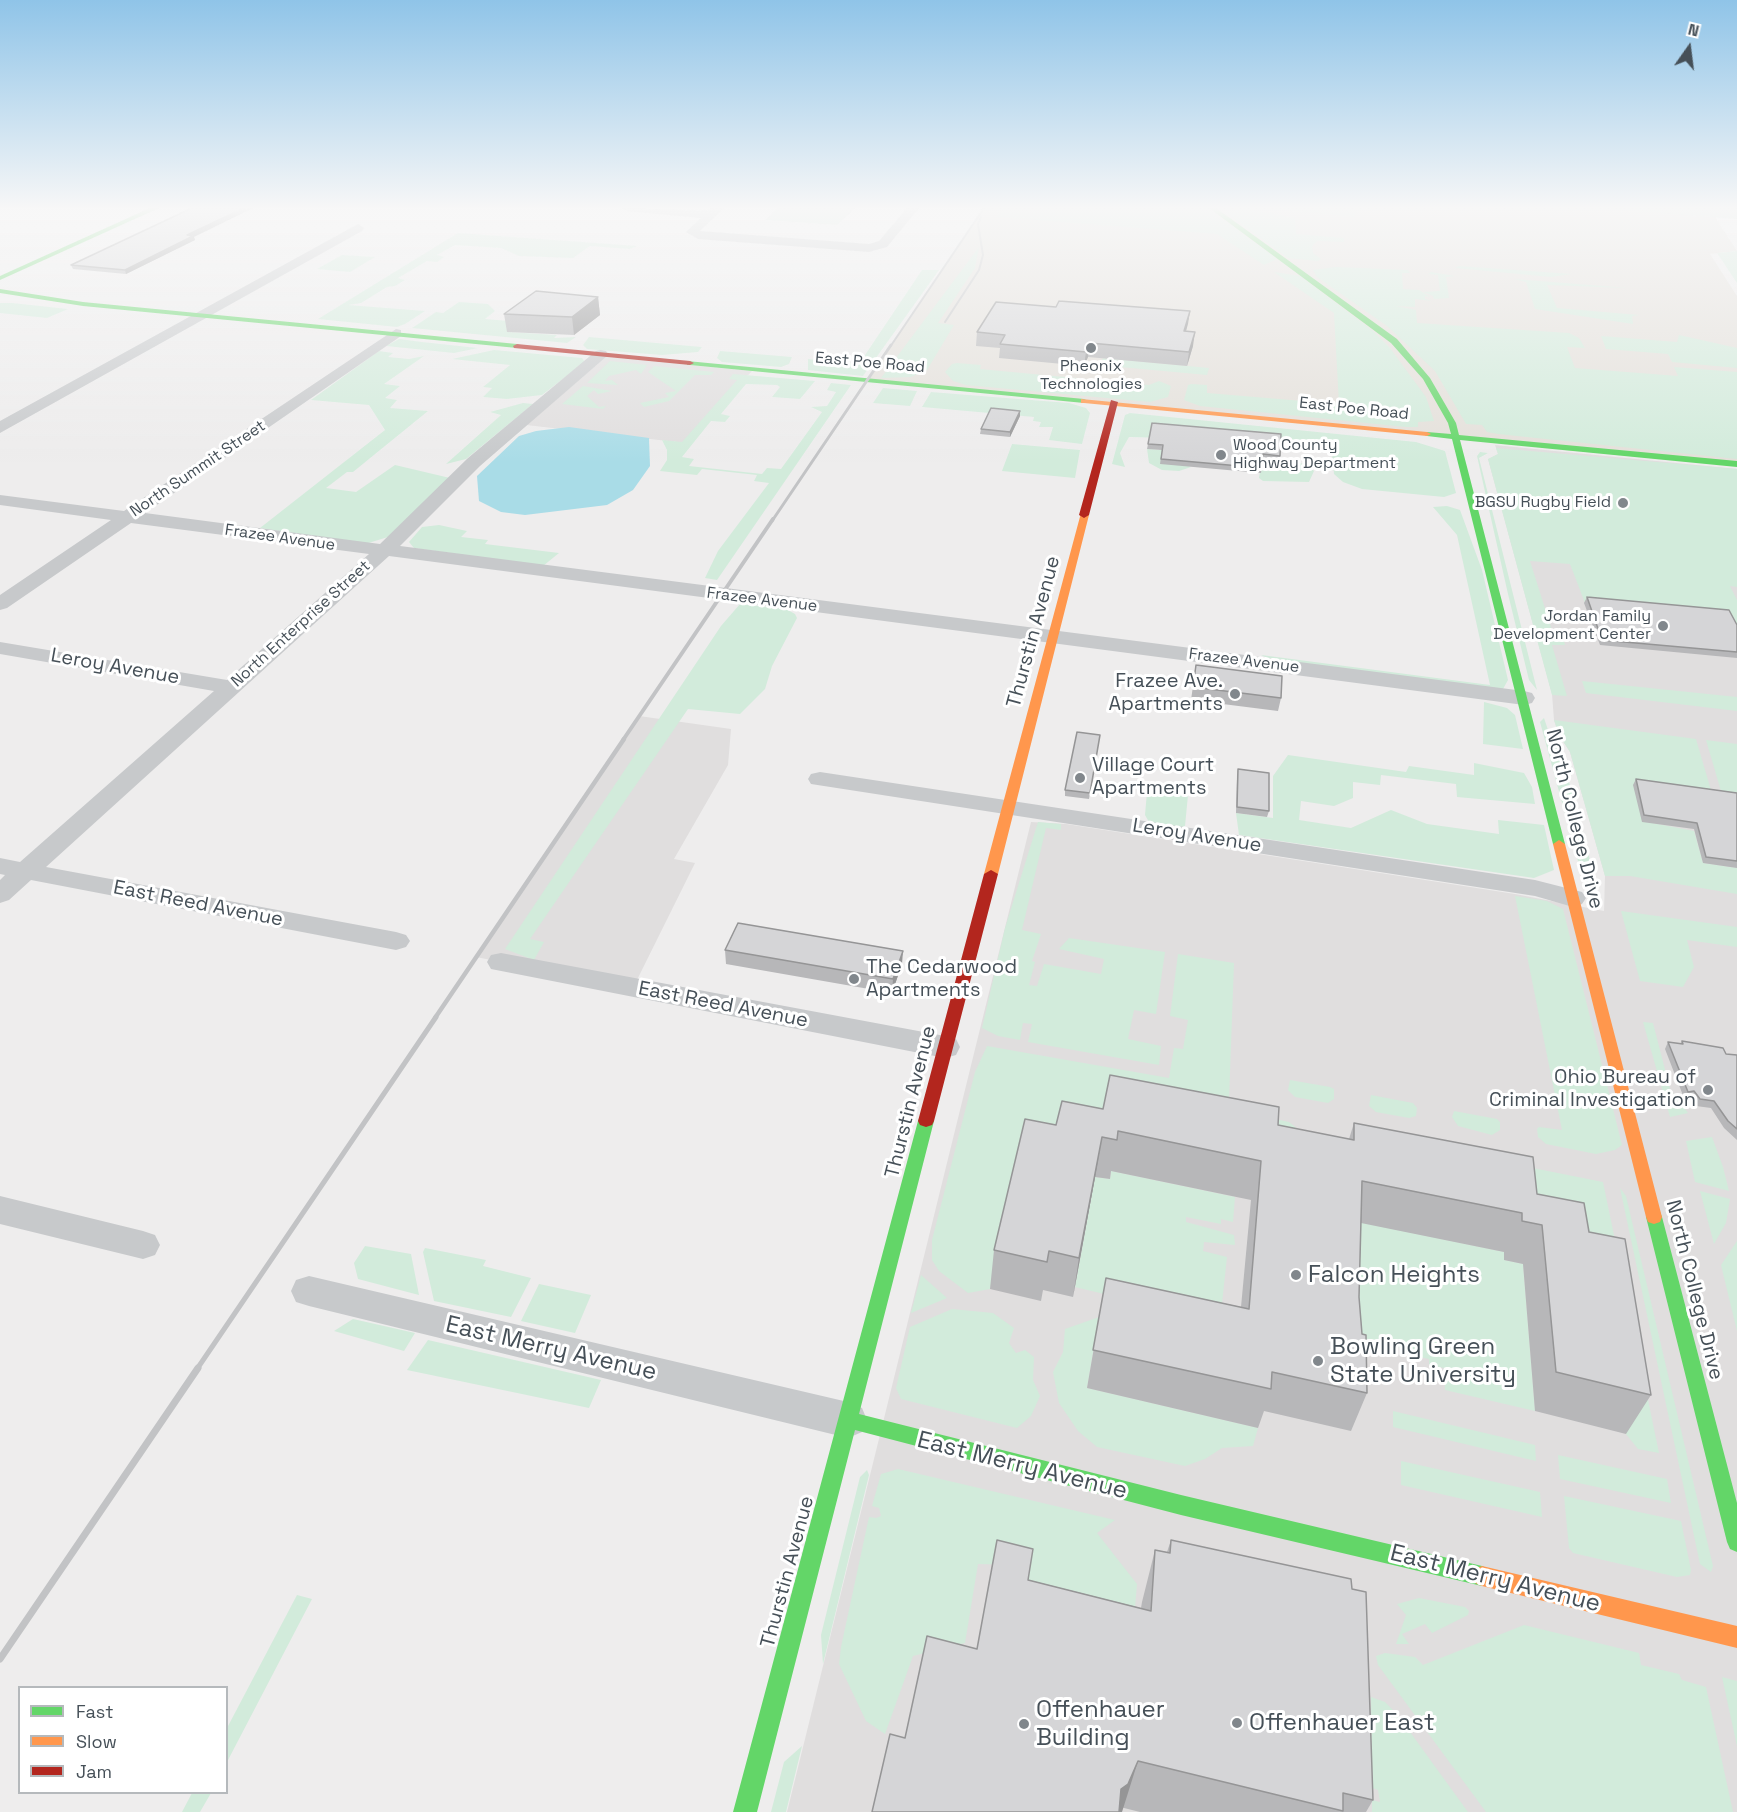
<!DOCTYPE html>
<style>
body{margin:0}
#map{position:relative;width:1737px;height:1812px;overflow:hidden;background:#eeeded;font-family:"Space Grotesk",sans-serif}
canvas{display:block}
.legend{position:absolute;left:18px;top:1686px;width:210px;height:108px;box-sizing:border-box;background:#fff;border:2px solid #b5b9bc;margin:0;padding:8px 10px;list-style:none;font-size:18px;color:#465058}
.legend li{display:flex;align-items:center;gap:12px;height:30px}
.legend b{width:30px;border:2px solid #b5b9bc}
.north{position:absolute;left:1659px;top:18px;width:60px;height:60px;-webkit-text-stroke:4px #fff;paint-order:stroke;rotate:14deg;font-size:16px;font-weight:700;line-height:24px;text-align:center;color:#465058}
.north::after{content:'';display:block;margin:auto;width:21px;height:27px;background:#465058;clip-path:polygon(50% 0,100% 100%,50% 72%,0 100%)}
</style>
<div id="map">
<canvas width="1737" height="1812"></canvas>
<ul class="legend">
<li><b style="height:8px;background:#63d668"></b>Fast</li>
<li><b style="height:8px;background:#ff974d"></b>Slow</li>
<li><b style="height:8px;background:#b3261e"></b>Jam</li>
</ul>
<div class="north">N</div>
</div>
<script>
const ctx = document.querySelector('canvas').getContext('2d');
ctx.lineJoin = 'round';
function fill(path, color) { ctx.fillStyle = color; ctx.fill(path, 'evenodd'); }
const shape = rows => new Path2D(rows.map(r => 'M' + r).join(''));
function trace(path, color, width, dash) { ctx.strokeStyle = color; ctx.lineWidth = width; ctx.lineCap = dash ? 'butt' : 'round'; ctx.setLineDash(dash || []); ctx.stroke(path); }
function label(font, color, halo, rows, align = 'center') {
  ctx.font = font + ' "Space Grotesk",sans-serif'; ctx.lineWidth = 6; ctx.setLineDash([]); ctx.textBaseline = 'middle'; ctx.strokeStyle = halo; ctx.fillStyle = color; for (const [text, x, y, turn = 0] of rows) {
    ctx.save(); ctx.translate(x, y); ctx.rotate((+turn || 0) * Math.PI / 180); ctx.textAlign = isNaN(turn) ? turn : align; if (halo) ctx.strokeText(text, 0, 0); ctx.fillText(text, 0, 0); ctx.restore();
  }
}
fill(shape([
 [984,208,1606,208,1715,217,1737,251,1710,254,1737,296,1737,464,868,379]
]), '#e4e0da');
fill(shape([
 [606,357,752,371,685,443,526,425],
 [1495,445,1737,469,1737,1812,787,1812,1031,822,1066,824,1515,894,1604,911,1605,876,1570,752,1559,735,1554,720,1552,694,1488,459,1498,454],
 [639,716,731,729,728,765,674,859,695,863,633,988,476,957]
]), '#e0dede');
fill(shape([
 [778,208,855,208,837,225,765,220],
 [1002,208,1207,208,1277,259,1264,265,1217,234,997,217],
 [1245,208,1295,218,1296,234,1344,238,1344,242,1317,241,1312,246,1313,253,1321,259,1318,261,1288,258,1225,212],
 [1267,208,1356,208,1354,217],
 [1606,208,1737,208,1737,219,1607,209],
 [458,233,637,246,630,249,590,246,573,258,519,256,501,248,455,245,437,255,444,257,437,262,427,261,398,278,405,280,395,286,387,287,361,303,348,305,425,311,405,324,397,327,318,319],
 [979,247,975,268,938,323,954,325,927,370,911,377,881,378],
 [1737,251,1737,283,1717,253],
 [342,255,375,257,350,272,317,269],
 [1459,266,1571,274,1551,277,1455,268],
 [1336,267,1408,270,1410,273,1402,273,1403,289,1419,290,1430,297,1425,296,1425,299,1432,301,1415,299,1415,307,1396,306,1416,310,1417,323,1569,333,1579,338,1585,348,1567,347,1575,368,1678,376,1674,367,1737,372,1737,459,1498,434,1487,432,1482,425,1466,424,1435,371,1387,326,1317,277,1313,270],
 [922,270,939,270,863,376,808,370,808,359,859,364],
 [1274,272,1300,276,1373,331,1390,348,1426,397,1434,421,1418,422,1418,427,1406,427,1200,406,1184,400,1188,385,1191,384,1207,385,1207,393,1339,404,1334,313],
 [1431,272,1455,276,1446,277,1449,298,1434,299,1433,296,1423,292,1440,291,1438,275,1428,274],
 [1514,279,1628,288,1547,285,1557,308,1639,315,1632,316,1633,324,1535,309,1526,282],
 [459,302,488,304,495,311,485,319,521,322,508,332,557,335,554,338,576,337,567,343,412,328,436,312,443,313],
 [0,303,12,303,68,309,47,318,0,313],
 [1679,335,1737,348,1737,368,1672,362,1668,354,1606,349,1601,336,1677,342],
 [589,337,702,347,698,352,662,355,587,349,583,345],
 [399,339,422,342,478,348,454,353,386,346],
 [494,350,582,358,585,362,542,395,507,399,483,397,492,388,483,387,510,365,452,359],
 [379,351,393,353,388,357,409,359,424,356,384,384,400,386,385,398,397,400,390,408,428,411,353,472,347,472,326,488,356,492,395,465,450,478,388,537,365,544,260,528,385,430,369,405,311,400],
 [720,351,792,357,789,364,781,367,722,362,717,358],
 [1103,358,1209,368,1207,375,1109,366,1100,364],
 [610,361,647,365,641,374,636,370,609,376,605,381,612,380,618,385,587,383],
 [957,363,981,365,980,369,1149,385,1159,381,1171,386,1168,397,1150,402,966,385,953,381,945,372,952,364],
 [654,366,714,372,711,375,695,375,669,401,644,407,640,403,669,397,665,393,676,391,648,372],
 [733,374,815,381,800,399,772,397,780,387,777,385,746,384,721,414,730,416,725,422,711,421,682,457,694,459,689,466,762,474,767,468,781,469,822,412,811,407,827,406,836,392,827,390,831,383,851,385,717,580,705,578,718,551,769,483,754,481,757,475,702,469,697,475,660,471,667,460,667,450,662,440,682,442,737,380,729,379],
 [583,386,612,391,598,394,594,390,587,396,599,407,606,406,603,409,562,404],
 [883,388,917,391,910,406,873,403],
 [931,392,1069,403,1086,408,1090,413,1082,444,1049,440,1053,427,1039,427,1041,422,1033,421,1034,417,922,407],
 [523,403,533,404,466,459,446,464,501,415,490,412],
 [1130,413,1416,442,1445,451,1456,493,1444,497,1362,489,1343,482,1334,474,1331,442,1129,437,1120,453,1125,467,1112,464,1125,415],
 [1012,444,1080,450,1075,478,1002,471],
 [1496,448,1737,469,1737,587,1730,586,1737,600,1737,636,1585,603,1570,564,1530,561,1555,640,1564,641,1565,645,1552,645,1567,696,1552,695,1488,459,1498,454],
 [1147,449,1163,450,1191,467,1179,471,1162,470,1149,463],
 [1480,452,1488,453,1479,458,1537,690,1529,680,1508,594,1477,456],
 [1262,459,1306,464,1314,471,1309,482,1263,481,1259,478],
 [1447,506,1460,510,1482,570,1508,680,1503,689,1275,662,1261,655,1490,685,1457,535,1433,507],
 [439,525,467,531,461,537,488,540,485,544,559,553,543,566,414,548,409,542,422,527],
 [740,604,786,609,795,614,797,618,772,666,765,689,740,714,688,709,530,939,544,942,534,960,505,949,721,626],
 [1582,681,1737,697,1737,711,1586,693],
 [1484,702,1507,708,1515,715,1523,749,1483,744],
 [1544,718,1549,733,1561,752,1598,890,1586,881,1578,861,1540,722],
 [1554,720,1696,739,1713,797,1642,821,1694,831,1703,863,1737,868,1737,894,1630,876,1605,876,1570,752,1559,735],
 [1706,740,1737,744,1737,800,1723,798],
 [1288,755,1406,772,1409,766,1474,775,1474,763,1524,773,1532,787,1535,804,1457,797,1456,784,1381,775,1380,785,1353,782,1353,798,1334,806,1301,801,1299,820,1351,828,1391,810,1427,824,1499,834,1498,820,1544,825,1554,870,1534,878,1239,835,1236,813,1273,818,1273,776],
 [1152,785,1163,785,1188,795,1185,826,1180,828,1149,822,1145,815,1147,792],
 [1038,822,1061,824,1061,830,1046,828,1022,930,1041,934,1032,961,1035,962,1029,985,1037,986,1044,964,1101,974,1104,959,1059,949,1069,938,1165,952,1156,1014,1134,1010,1128,1039,1161,1046,1159,1065,1028,1042,1032,1024,1023,1023,1020,1040,998,1036,982,1028,1005,928],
 [1515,896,1547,901,1563,909,1622,1145,1615,1150,1596,1154,1546,1144,1538,1137,1537,1129,1539,1127,1562,1130],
 [1621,911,1737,927,1737,947,1687,940,1694,967,1683,987,1640,981],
 [1178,954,1234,963,1229,1100,1256,1115,1289,1122,1299,1130,1021,1159,990,1289,968,1293,939,1271,932,1260,932,1240,975,1072,987,1046,1169,1078,1174,1048,1183,1049,1188,1020,1170,1016],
 [1643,1022,1653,1023,1670,1089,1688,1113,1670,1117],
 [1290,1080,1330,1087,1334,1089,1334,1099,1328,1103,1295,1097,1288,1090],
 [1371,1095,1413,1103,1417,1108,1416,1116,1409,1118,1376,1112,1369,1106],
 [1454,1111,1497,1119,1500,1122,1500,1130,1492,1135,1458,1126,1452,1117],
 [1367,1135,1603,1182,1659,1453,1638,1449,1626,1434,1519,1234],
 [1712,1137,1723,1167,1729,1191,1695,1182,1686,1141],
 [1111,1171,1235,1197,1233,1222,1221,1219,1221,1224,1186,1217,1186,1222,1234,1235,1235,1245,1204,1242,1203,1251,1227,1257,1220,1322,1075,1287,1095,1177,1110,1179],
 [1620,1188,1626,1196,1713,1566,1711,1572,1700,1564],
 [1700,1191,1730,1199,1726,1223,1714,1244],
 [1349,1220,1504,1252,1504,1260,1523,1264,1535,1411,1445,1390,1444,1368,1429,1365,1429,1359,1415,1356,1414,1351,1399,1348,1399,1341,1379,1337,1379,1345,1345,1336],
 [1737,1241,1737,1331,1721,1265],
 [365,1246,411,1254,419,1295,358,1279,354,1263],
 [425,1248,486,1260,483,1266,531,1278,511,1317,434,1301,423,1252],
 [921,1275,947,1298,911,1313],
 [539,1284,591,1295,575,1333,521,1321],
 [952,1309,993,1313,1014,1328,1009,1343,1016,1353,1025,1350,1034,1357,1033,1380,1040,1396,1031,1416,1017,1428,901,1399,896,1388,910,1327],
 [1099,1317,1087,1388,1258,1428,1253,1446,1222,1448,1205,1459,1185,1466,1097,1447,1078,1431,1059,1403,1053,1372,1063,1352,1065,1329],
 [353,1319,415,1333,404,1351,334,1331],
 [428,1340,601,1380,589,1408,407,1370],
 [1393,1411,1535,1445,1536,1461,1393,1427],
 [1558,1455,1667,1479,1671,1503,1560,1479],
 [1401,1461,1540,1492,1542,1517,1401,1485],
 [898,1469,1115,1520,1097,1533,1137,1584,1132,1644,1049,1624,1014,1565,978,1564,965,1643,913,1656,885,1734,866,1721,839,1664,841,1647,869,1517,876,1518,881,1516,879,1508,872,1506,881,1474],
 [867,1470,869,1475,823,1664,821,1635,860,1477],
 [1564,1496,1681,1521,1691,1570,1690,1575,1677,1577,1573,1553,1569,1548],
 [297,1595,312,1599,227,1762,227,1728],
 [1419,1598,1465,1607,1469,1611,1468,1615,1432,1633,1425,1624,1402,1634,1409,1644,1396,1644,1406,1615,1397,1604],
 [1524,1625,1639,1653,1641,1665,1679,1674,1682,1680,1706,1687,1733,1812,1486,1812,1378,1665,1376,1656,1385,1653,1415,1657,1423,1665],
 [1722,1677,1737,1681,1737,1746],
 [1371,1697,1385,1702,1397,1714,1468,1812,1372,1812,1372,1800,1380,1802,1378,1790,1372,1788],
 [802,1746,786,1812,771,1812,784,1762],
 [192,1793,211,1793,200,1812,182,1812]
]), '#d2ebdb');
fill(shape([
 [569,427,649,438,650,466,633,490,607,505,525,515,501,512,479,501,477,476,519,436,536,431]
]), '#a9dce7');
fill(shape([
 [622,208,708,211,711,208,724,208,700,231,869,244,879,241,907,208,919,208,887,247,869,252,698,239,686,232,701,218,628,211,622,208],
 [358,224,364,228,362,231,0,433,0,421,358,224],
 [396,329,401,330,401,336,145,513,380,544,468,458,596,351,601,350,606,351,608,354,606,357,480,466,400,546,1524,691,1532,693,1535,698,1532,703,1524,705,389,556,46,867,396,932,406,935,410,941,406,947,396,950,31,880,9,900,0,903,0,880,5,875,0,874,0,858,20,862,214,691,0,654,0,642,227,680,369,554,131,523,7,608,0,610,0,595,111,520,0,505,0,495,124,511,396,329],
 [820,772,1535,880,1582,892,1586,898,1582,904,1573,907,1535,896,811,784,808,779,811,774,820,772],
 [501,953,945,1036,956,1039,960,1047,956,1055,945,1058,491,969,487,962,491,955,501,953],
 [0,1196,143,1231,155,1235,160,1245,155,1255,143,1259,0,1224,0,1196],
 [309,1276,848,1402,862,1408,867,1420,862,1432,848,1438,309,1306,296,1302,291,1291,296,1280,309,1276]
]), '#c7c9cb');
fill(shape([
 [150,208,159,208,0,280,0,276,150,208],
 [1209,208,1216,208,1397,339,1430,378,1456,423,1459,435,1737,461,1737,467,1460,440,1565,844,1564,847,1559,848,1553,844,1452,439,1427,436,1423,434,1427,432,1451,434,1448,423,1423,379,1391,343,1209,208],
 [0,289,83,302,517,344,521,346,517,348,83,306,0,293,0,289],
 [687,361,1084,399,1088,401,1084,403,690,365,687,365,687,361],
 [926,1115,932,1117,934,1121,859,1414,1181,1495,1482,1566,1489,1569,1492,1576,1489,1583,1482,1586,1181,1515,855,1430,757,1812,733,1812,918,1121,920,1117,926,1115],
 [1654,1210,1660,1212,1662,1217,1737,1503,1737,1552,1730,1549,1727,1542,1646,1217,1648,1212,1654,1210]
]), '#63d668');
fill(shape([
 [1081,399,1427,432,1431,434,1427,436,1084,403,1081,403,1081,399],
 [1081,513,1089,515,998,874,991,878,984,874,1081,513],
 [1559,840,1565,844,1662,1217,1660,1222,1654,1224,1648,1222,1646,1217,1553,844,1559,840],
 [1482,1566,1737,1626,1737,1648,1482,1586,1475,1583,1472,1576,1475,1569,1482,1566]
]), '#ff974d');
fill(shape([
 [517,344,690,361,694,363,690,365,514,348,513,346,517,344],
 [1111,400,1118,402,1089,515,1084,518,1079,515,1111,400],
 [991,870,998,874,934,1121,932,1125,926,1127,920,1125,918,1121,984,874,991,870]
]), '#b3261e');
trace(shape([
 [945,322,979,270,983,255,978,224,981,217],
 [890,347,984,208]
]), '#c2c3c5', 2);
trace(shape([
 [772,521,891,345]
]), '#c2c3c5', 3);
trace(shape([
 [623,740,773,519]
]), '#c2c3c5', 4);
trace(shape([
 [435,1018,624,739]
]), '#c2c3c5', 4.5);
trace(shape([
 [197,1369,436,1017]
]), '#c2c3c5', 5);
trace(shape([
 [0,1659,198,1368]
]), '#c2c3c5', 7);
fill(shape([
 [194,237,195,240,126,274,73,269,71,265],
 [598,297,600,315,574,335,507,332,504,314],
 [1056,307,1190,311,1186,331,1193,346,1187,366,1088,357,1084,366,999,358,1000,348,976,346,977,332],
 [1020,411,1020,416,1010,437,980,434,981,429],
 [1148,444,1280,456,1279,461,1263,459,1261,473,1160,464,1162,450,1147,449],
 [1587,597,1737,625,1737,658,1600,645,1584,603],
 [1196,665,1281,698,1278,711,1191,700],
 [1100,735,1089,799,1065,796,1065,790],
 [1238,769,1269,811,1267,817,1236,813,1237,775],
 [1636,779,1737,793,1737,868,1703,863,1694,829,1642,822,1633,785],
 [725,950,902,964,892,993,726,964],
 [1682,1041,1726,1054,1737,1055,1737,1140,1724,1128,1711,1108,1696,1106,1690,1097,1684,1098,1665,1049,1668,1042,1680,1044],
 [1103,1109,1278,1125,1349,1139,1354,1123,1537,1194,1589,1232,1651,1395,1626,1434,1535,1411,1523,1264,1504,1260,1504,1252,1361,1223,1359,1297,1367,1393,1351,1431,1264,1411,1258,1428,1087,1388,1106,1278,1241,1307,1251,1200,1111,1171,1110,1179,1095,1177,1073,1297,1043,1290,1041,1301,990,1289,994,1250,1056,1125],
 [1171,1540,1373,1800,1366,1812,1140,1812,1124,1808,905,1738,977,1649,1029,1580,1141,1608,1142,1602,1155,1550,1167,1552]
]), '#b7b7b9');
fill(shape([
 [244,208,253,208,194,237,195,240,126,274,125,270,187,235],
 [598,297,600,315,574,335,572,317],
 [1190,311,1188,324,1182,345,1184,331],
 [1195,332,1193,346,1187,366,1189,352],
 [1090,343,1088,357,1084,366,1086,352],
 [1020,411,1020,416,1010,437,1010,432],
 [903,951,902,964,892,993,893,979],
 [1102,1137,1095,1177,1073,1297,1079,1258],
 [1138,1761,1122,1812,1115,1812,1121,1789]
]), '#959596');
const building = shape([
 [192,208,244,208,187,235,193,236,125,270,71,265,192,208],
 [536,291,598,297,572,317,504,314,536,291],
 [1059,301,1190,311,1184,331,1195,332,1189,352,1090,343,1086,352,1000,344,1005,335,977,332,996,302,1056,307,1059,301],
 [991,408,1020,411,1010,432,981,429,991,408],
 [1152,423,1281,434,1280,456,1263,454,1262,468,1161,459,1163,445,1148,444,1152,423],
 [1587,597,1729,610,1737,625,1737,652,1602,640,1587,597],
 [1196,665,1282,676,1281,698,1193,687,1196,665],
 [1077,732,1100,735,1090,793,1065,790,1077,732],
 [1238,769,1269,773,1269,811,1237,807,1238,769],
 [1636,779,1737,793,1737,861,1706,857,1697,823,1644,815,1636,779],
 [738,923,903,951,893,979,725,950,738,923],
 [1682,1041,1723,1048,1726,1054,1737,1055,1737,1129,1728,1121,1714,1101,1700,1099,1694,1091,1688,1092,1668,1042,1683,1044,1682,1041],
 [1110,1075,1279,1107,1278,1125,1354,1140,1354,1123,1533,1157,1537,1194,1584,1203,1589,1232,1625,1239,1651,1395,1556,1372,1542,1225,1522,1221,1522,1213,1362,1181,1359,1297,1362,1334,1366,1335,1367,1393,1272,1372,1271,1389,1093,1350,1106,1278,1249,1309,1261,1161,1118,1131,1117,1140,1102,1137,1079,1258,1049,1251,1047,1262,994,1250,1025,1119,1056,1125,1062,1101,1103,1109,1110,1075],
 [997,1540,1033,1549,1028,1580,1151,1611,1155,1550,1170,1553,1171,1540,1351,1579,1352,1589,1366,1592,1373,1800,1343,1793,1343,1811,1138,1761,1128,1784,1121,1789,1119,1812,872,1812,890,1734,905,1738,927,1636,977,1649,997,1540]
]);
fill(building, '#d5d5d7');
trace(building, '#959596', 1.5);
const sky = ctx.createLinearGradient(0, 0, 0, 462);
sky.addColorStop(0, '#8fc4e8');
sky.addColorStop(0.45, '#f7f7f7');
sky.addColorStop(1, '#f7f7f700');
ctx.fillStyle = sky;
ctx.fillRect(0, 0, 1737, 462);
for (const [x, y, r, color] of [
 [1091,348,6,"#81878c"],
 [1221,455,6,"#81878c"],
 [1623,503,6,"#81878c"],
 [1663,626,6,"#81878c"],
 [1235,694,6,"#81878c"],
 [1080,778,6,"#81878c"],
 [854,979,6,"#81878c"],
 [1708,1090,6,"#81878c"],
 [1296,1275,6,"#81878c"],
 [1318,1361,6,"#81878c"],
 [1237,1723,6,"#81878c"],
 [1024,1724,6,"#81878c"]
]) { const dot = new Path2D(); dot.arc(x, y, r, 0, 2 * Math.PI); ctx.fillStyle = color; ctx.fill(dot); trace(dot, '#fff', 2); }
label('16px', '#465058', '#fff', [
 ["East Poe Road",870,363,5],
 ["East Poe Road",1354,409,6],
 ["North Summit Street",198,469,-34],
 ["Frazee Avenue",280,538,8],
 ["Frazee Avenue",762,600,7],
 ["North Enterprise Street",301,624,-42],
 ["Frazee Avenue",1244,661,7]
]);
label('16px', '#465058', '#fff', [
 ["Pheonix",1091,367,"center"],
 ["Technologies",1091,385,"center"],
 ["Wood County",1233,446,"left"],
 ["Highway Department",1233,464,"left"],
 ["BGSU Rugby Field",1611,503],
 ["Jordan Family",1651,617],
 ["Development Center",1651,635]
], 'right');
label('20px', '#465058', '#fff', [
 ["Thurstin Avenue",1034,632,-75],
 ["Leroy Avenue",115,667,10],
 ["North College Drive",1574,819,76],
 ["Leroy Avenue",1197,836,9],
 ["East Reed Avenue",198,904,11],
 ["East Reed Avenue",723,1005,11],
 ["Thurstin Avenue",911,1102,-76],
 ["North College Drive",1694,1290,76],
 ["Thurstin Avenue",788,1572,-75]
]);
label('20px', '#465058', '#fff', [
 ["Frazee Ave.",1223,682],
 ["Apartments",1223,705],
 ["Village Court",1092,766,"left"],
 ["Apartments",1092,789,"left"],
 ["The Cedarwood",866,968,"left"],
 ["Apartments",866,991,"left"],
 ["Ohio Bureau of",1696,1078],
 ["Criminal Investigation",1696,1101]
], 'right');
label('24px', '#465058', '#fff', [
 ["Falcon Heights",1308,1275],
 ["Bowling Green",1330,1347],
 ["State University",1330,1375],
 ["Offenhauer",1036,1710],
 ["Building",1036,1738],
 ["Offenhauer East",1249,1723]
], 'left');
label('24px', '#465058', '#fff', [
 ["East Merry Avenue",551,1349,13],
 ["East Merry Avenue",1022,1466,14],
 ["East Merry Avenue",1495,1579,14]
]);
</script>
